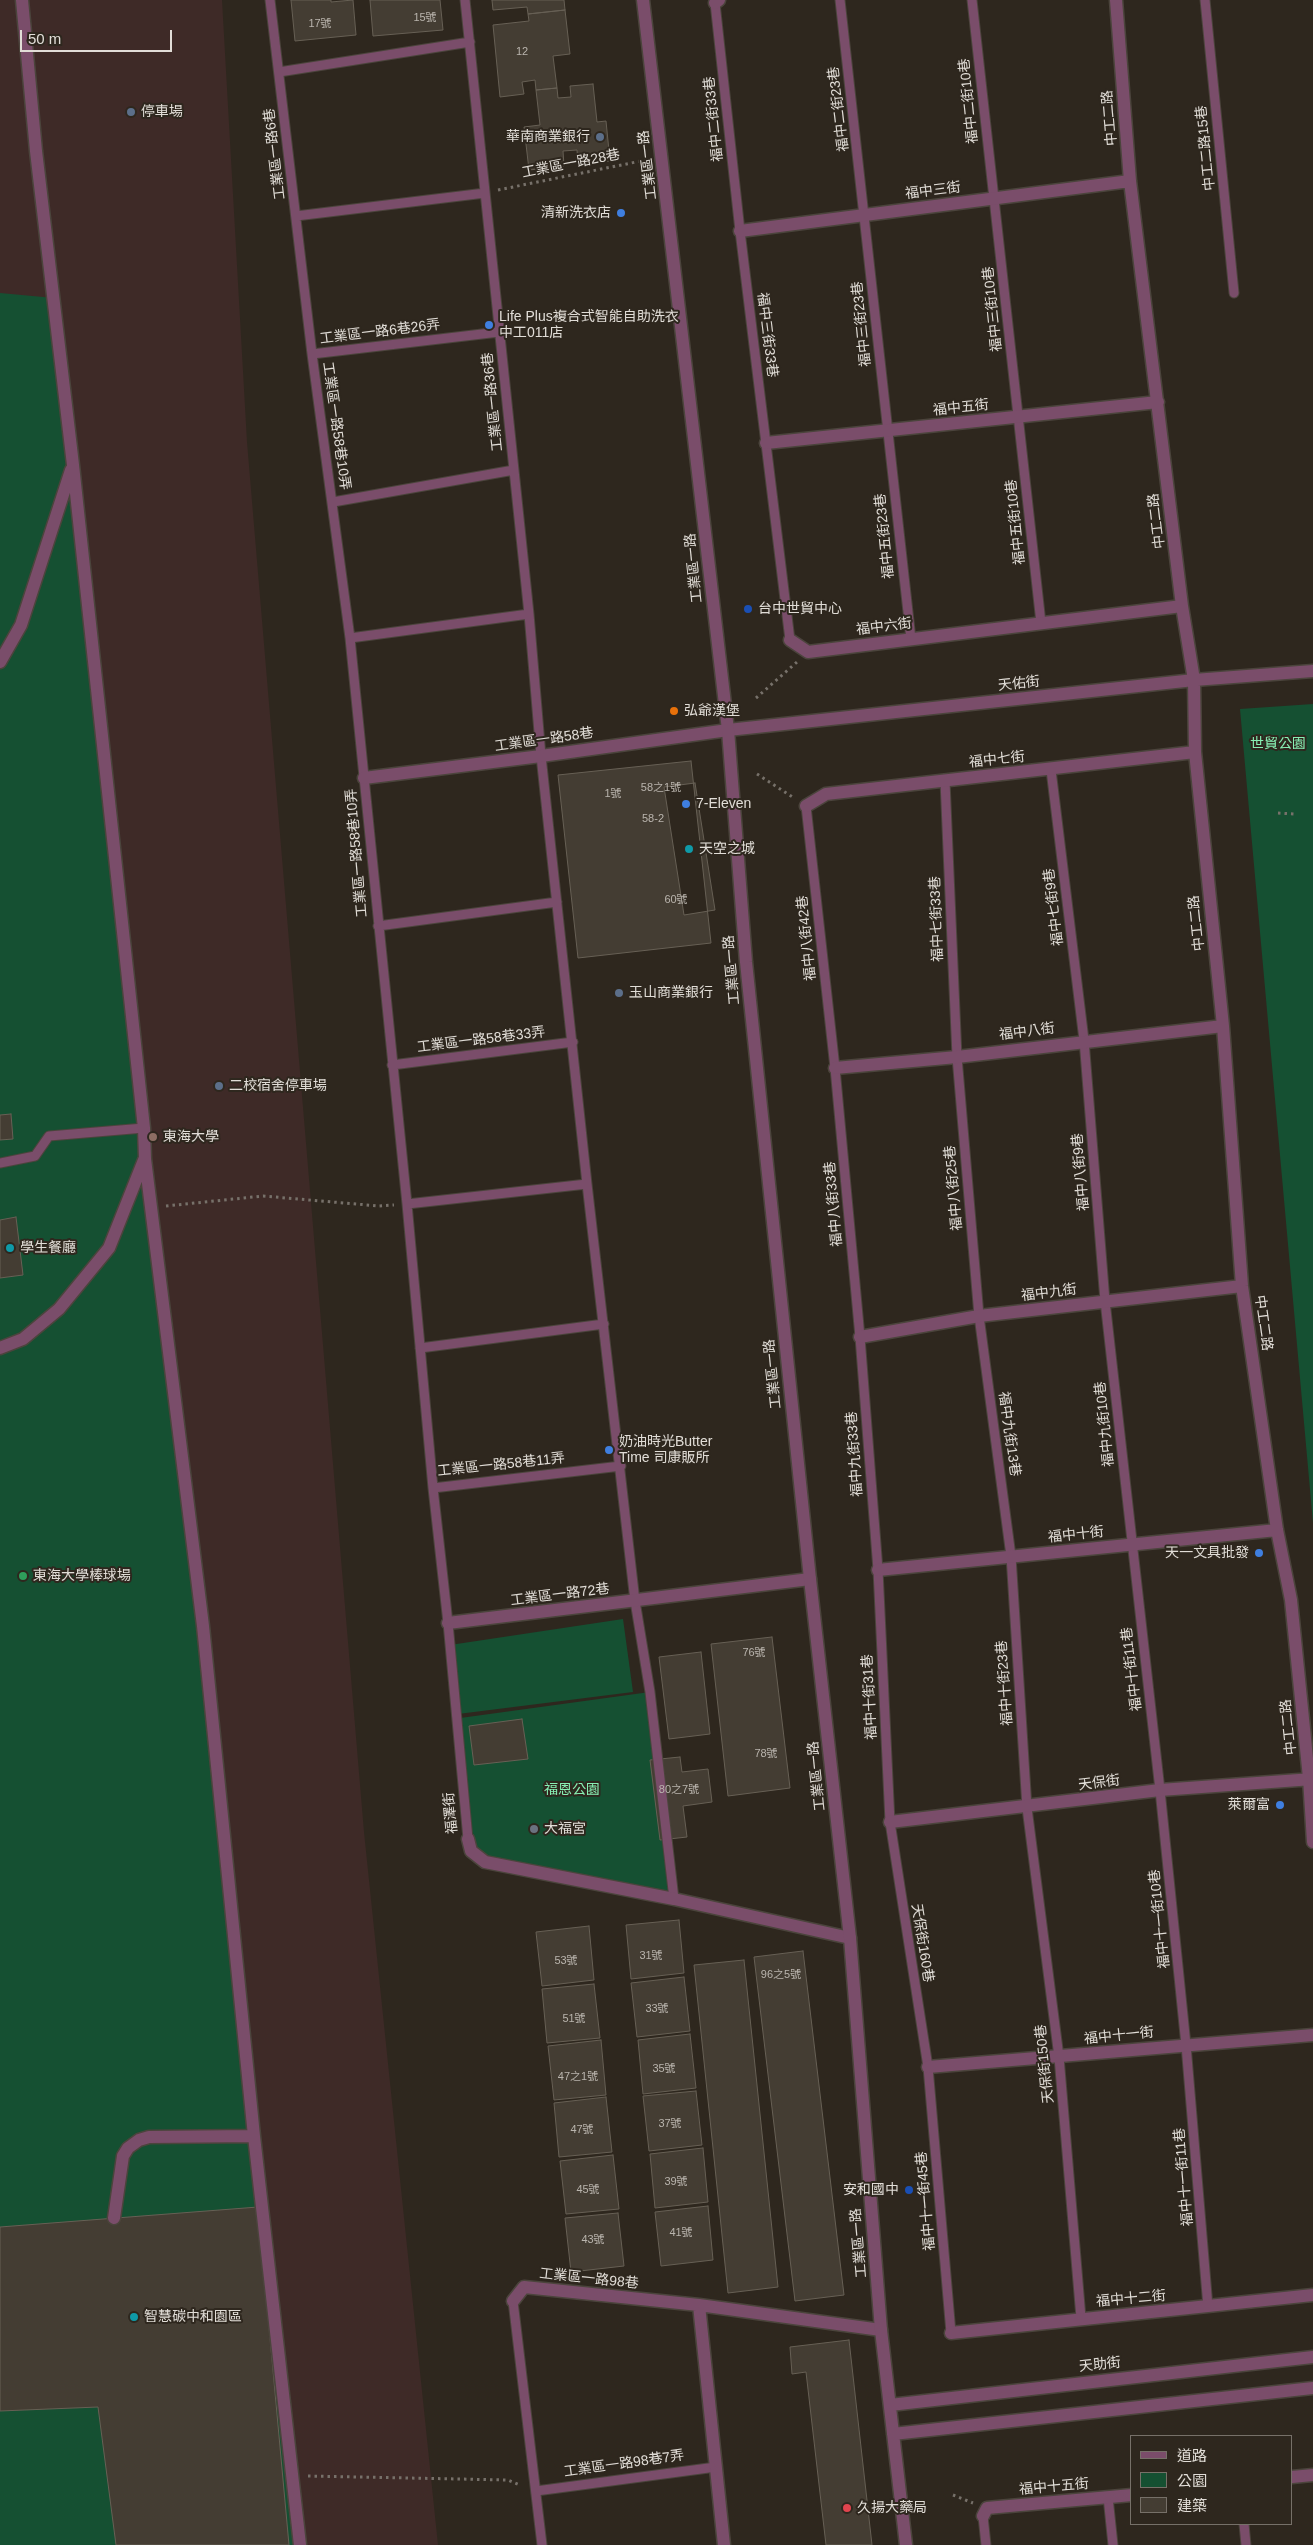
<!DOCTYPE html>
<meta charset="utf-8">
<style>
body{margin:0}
#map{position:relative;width:1313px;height:2545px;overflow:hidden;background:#2e271e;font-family:Arial,"Noto Sans TC",sans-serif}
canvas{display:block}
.legend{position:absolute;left:1130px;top:2435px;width:162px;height:90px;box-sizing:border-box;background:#2e271e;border:1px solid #767068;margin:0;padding:6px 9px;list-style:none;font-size:15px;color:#e1ddd7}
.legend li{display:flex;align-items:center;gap:10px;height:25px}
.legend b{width:25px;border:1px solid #767068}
.scale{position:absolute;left:20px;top:30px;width:152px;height:22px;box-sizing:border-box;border:2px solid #e1ddd7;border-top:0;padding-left:6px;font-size:15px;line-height:18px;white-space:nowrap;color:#e1ddd7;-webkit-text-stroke:4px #2e271e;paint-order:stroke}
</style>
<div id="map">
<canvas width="1313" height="2545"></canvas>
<ul class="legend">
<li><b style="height:6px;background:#7a4d6a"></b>道路</li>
<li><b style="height:14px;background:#155032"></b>公園</li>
<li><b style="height:14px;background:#443d33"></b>建築</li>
</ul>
<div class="scale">50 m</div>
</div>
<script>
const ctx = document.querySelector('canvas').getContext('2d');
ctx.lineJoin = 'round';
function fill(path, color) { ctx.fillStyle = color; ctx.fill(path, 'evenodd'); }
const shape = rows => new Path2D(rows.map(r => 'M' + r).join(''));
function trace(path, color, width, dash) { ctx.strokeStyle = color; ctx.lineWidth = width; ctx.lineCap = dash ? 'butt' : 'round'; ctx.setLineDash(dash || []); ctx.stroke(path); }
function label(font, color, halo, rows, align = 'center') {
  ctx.font = font + ' Arial,"Noto Sans TC",sans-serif'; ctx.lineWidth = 4; ctx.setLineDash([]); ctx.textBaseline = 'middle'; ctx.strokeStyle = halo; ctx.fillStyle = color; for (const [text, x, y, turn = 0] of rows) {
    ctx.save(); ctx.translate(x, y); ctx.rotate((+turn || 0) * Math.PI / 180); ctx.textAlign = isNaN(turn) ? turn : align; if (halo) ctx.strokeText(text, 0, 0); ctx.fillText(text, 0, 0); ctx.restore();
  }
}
fill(shape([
 [0,0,222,0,247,442,364,1832,438,2545,0,2545]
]), '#3e2a27');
fill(shape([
 [0,293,54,298,203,1626,295,2545,0,2545],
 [1313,704,1313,1523,1240,709],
 [623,1619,633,1692,458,1714,450,1645],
 [650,1692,674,1899,485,1862,471,1851,453,1719]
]), '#155032');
const building = shape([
 [291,0,331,0,331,2,353,0,356,35,295,41,291,0],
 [370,0,440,0,443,30,373,36,370,0],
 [492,0,564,0,565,10,528,14,527,7,493,10,492,0],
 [565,10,570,54,553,56,557,88,536,90,535,80,522,82,524,94,500,97,493,25,529,21,528,14,565,10],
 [593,84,597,122,606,121,610,161,578,164,577,150,563,151,564,166,529,170,524,127,540,125,536,90,557,88,558,98,571,97,570,86,593,84],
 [691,761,711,943,578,958,558,775,691,761],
 [695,783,715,910,684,915,664,787,695,783],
 [11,1114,13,1139,0,1140,0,1115,11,1114],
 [16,1217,23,1275,0,1278,0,1220,16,1217],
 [772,1637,790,1788,728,1796,711,1644,772,1637],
 [701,1652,710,1734,669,1739,659,1657,701,1652],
 [522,1719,528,1759,474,1765,469,1726,522,1719],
 [680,1757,682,1772,708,1769,712,1802,683,1806,687,1837,660,1840,650,1760,680,1757],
 [679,1920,684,1973,631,1979,626,1925,679,1920],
 [589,1926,594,1980,542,1986,536,1932,589,1926],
 [803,1951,844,2295,795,2301,754,1957,803,1951],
 [744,1960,778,2287,728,2293,694,1965,744,1960],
 [684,1977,690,2031,637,2037,631,1983,684,1977],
 [594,1984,600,2038,547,2043,542,1989,594,1984],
 [690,2034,696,2088,643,2094,638,2040,690,2034],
 [601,2040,606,2095,554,2100,548,2046,601,2040],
 [696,2091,702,2145,649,2151,643,2096,696,2091],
 [606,2097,612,2152,559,2157,554,2103,606,2097],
 [703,2148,708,2202,655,2208,650,2154,703,2148],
 [613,2155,619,2209,566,2214,560,2161,613,2155],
 [708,2206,713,2260,661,2266,655,2212,708,2206],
 [258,2207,289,2545,116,2545,98,2407,0,2411,0,2227,258,2207],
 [618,2213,624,2266,571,2272,565,2218,618,2213],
 [849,2340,872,2545,826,2545,806,2372,792,2374,790,2347,849,2340]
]);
fill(building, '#443d33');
trace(building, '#676055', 1);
const service = shape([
 [270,0,312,354,350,638,407,1204,433,1488,448,1623,468,1839],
 [465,0,529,614,541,756,587,1184,635,1601,650,1692,674,1899],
 [840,0,911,639],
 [972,0,1041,623],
 [1205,0,1234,293],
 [715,3,740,231,790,640],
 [279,72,470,42],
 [296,216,485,193],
 [312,354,499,332],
 [333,502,514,470],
 [350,638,529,614],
 [1051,770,1084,1040,1105,1301,1160,1790,1186,2045,1208,2307],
 [945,781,957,1057,979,1316,1011,1556,1027,1808,1059,2057,1081,2318],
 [806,806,835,1068,860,1337,878,1570,890,1822,928,2067,951,2333],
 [378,926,557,902],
 [392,1065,573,1042],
 [0,1163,35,1156,49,1136,144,1128],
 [407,1204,587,1184],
 [420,1348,604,1324],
 [433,1488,621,1466],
 [513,2301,542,2545],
 [536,2491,716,2467],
 [1108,2497,1113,2545],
 [983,2516,986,2545],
 [1244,2524,1246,2545]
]);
const minor = shape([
 [22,0,36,151,73,465,144,1128,145,1159,203,1626,254,2136,300,2545],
 [1116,0,1130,181,1182,606,1194,680,1195,752,1223,1026,1242,1286,1277,1530,1291,1600,1309,1778,1313,1842],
 [715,3,719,0],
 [740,231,1130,181],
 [766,443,1158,402],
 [790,640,808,652,1182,606],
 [0,662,21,625,71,470],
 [364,778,541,756,728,730,1194,680,1313,671],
 [806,806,826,794,1195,752],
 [835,1068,957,1057,1223,1026],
 [860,1337,979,1316,1242,1286],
 [0,1348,23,1339,59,1309,109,1248,144,1160],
 [878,1570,1277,1530],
 [448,1623,810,1579],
 [890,1822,1160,1790,1313,1779],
 [468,1839,471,1851,485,1862,674,1899,850,1938],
 [928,2067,1313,2035],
 [114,2218,123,2156,128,2148,139,2140,149,2137,254,2136],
 [513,2301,524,2287,699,2305,881,2330],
 [699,2305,724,2545],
 [951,2333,1313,2295],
 [1292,2477,1313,2475],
 [983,2516,987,2508,1132,2495]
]);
const tertiary = shape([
 [643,0,728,730,746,962,810,1579,850,1938,881,2330,906,2545],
 [890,2405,1313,2357],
 [893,2434,1313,2388]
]);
trace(service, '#4b443c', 11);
trace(minor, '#4b443c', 15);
trace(tertiary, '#4b443c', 15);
trace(shape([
 [498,190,646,160],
 [756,698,797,662],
 [757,774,794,798],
 [1278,813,1295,814],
 [166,1206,263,1196,379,1206,394,1205],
 [308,2476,508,2480,520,2485],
 [953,2495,973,2503]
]), '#77716a', 3, [2.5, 4]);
trace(service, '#7a4d6a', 9);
trace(minor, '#7a4d6a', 12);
trace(tertiary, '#7a4d6a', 12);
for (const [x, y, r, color] of [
 [131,112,5,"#5c6f8a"],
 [600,137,5,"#5c6f8a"],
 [621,213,5,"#3f7fe0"],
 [489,325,5,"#3f7fe0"],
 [748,609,5,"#1a4fb4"],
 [674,711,5,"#e8710a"],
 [686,804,5,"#3f7fe0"],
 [689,849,5,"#0f9aa8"],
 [619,993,5,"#5c6f8a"],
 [219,1086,5,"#5c6f8a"],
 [153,1137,5,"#8d6e63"],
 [10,1248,5,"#0f9aa8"],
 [609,1450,5,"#3f7fe0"],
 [1259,1553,5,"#3f7fe0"],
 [23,1576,5,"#2e9e5b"],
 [1280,1805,5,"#3f7fe0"],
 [534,1829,5,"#6b7280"],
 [909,2190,5,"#1a4fb4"],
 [134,2317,5,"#0f9aa8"],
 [847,2508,5,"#e0444e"]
]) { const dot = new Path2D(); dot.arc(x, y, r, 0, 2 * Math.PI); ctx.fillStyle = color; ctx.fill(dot); trace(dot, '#2e271e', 2); }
label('11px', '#bab5ae', null, [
 ["15號",425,18],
 ["17號",320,24],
 ["12",522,52],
 ["58之1號",661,788],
 ["1號",613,794],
 ["58-2",653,819],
 ["60號",676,900],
 ["76號",754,1653],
 ["78號",766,1754],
 ["80之7號",679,1790],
 ["31號",651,1956],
 ["53號",566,1961],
 ["96之5號",781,1975],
 ["33號",657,2009],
 ["51號",574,2019],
 ["35號",664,2069],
 ["47之1號",578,2077],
 ["37號",670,2124],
 ["47號",582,2130],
 ["39號",676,2182],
 ["45號",588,2190],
 ["41號",681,2233],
 ["43號",593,2240]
]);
label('14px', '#e1ddd7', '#2e271e', [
 ["福中二街10巷",969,101,-96],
 ["福中二街23巷",839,109,-97],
 ["中工二路",1110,118,-95],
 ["福中二街33巷",714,119,-96],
 ["中工二路15巷",1206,148,-96],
 ["工業區一路6巷",275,154,-97],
 ["工業區一路28巷",571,164,-11],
 ["工業區一路",648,165,-97],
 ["福中三街",933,191,-7],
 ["福中三街10巷",993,309,-96],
 ["福中三街23巷",862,324,-96],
 ["工業區一路6巷26弄",380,332,-7],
 ["福中三街33巷",767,335,83],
 ["工業區一路36巷",493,402,-96],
 ["福中五街",961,408,-6],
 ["工業區一路58巷10弄",336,426,82],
 ["中工二路",1157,521,-97],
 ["福中五街10巷",1016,522,-96],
 ["福中五街23巷",885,536,-96],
 ["工業區一路",694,568,-96],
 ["福中六街",884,627,-7],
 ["天佑街",1019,684,-6],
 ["工業區一路58巷",544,740,-8],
 ["福中七街",997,760,-6],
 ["工業區一路58巷10弄",357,853,-95],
 ["福中七街9巷",1054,907,-97],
 ["福中七街33巷",937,919,-92],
 ["中工二路",1197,923,-96],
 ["福中八街42巷",807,938,-96],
 ["工業區一路",732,970,-95],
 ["福中八街",1027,1032,-7],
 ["工業區一路58巷33弄",481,1040,-7],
 ["福中八街9巷",1081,1172,-95],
 ["福中八街25巷",954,1188,-95],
 ["福中八街33巷",834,1204,-95],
 ["福中九街",1049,1293,-7],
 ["中工二路",1263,1323,82],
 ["工業區一路",773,1374,-96],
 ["福中九街10巷",1105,1424,-96],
 ["福中九街13巷",1009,1434,82],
 ["福中九街33巷",855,1454,-94],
 ["工業區一路58巷11弄",501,1465,-6],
 ["福中十街",1076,1535,-6],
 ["工業區一路72巷",560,1595,-7],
 ["福中十街11巷",1132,1669,-97],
 ["福中十街23巷",1005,1683,-94],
 ["福中十街31巷",870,1697,-93],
 ["中工二路",1289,1727,-96],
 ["工業區一路",817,1776,-96],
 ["天保街",1099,1783,-7],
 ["福澤街",451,1813,-95],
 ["福中十一街10巷",1160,1919,-96],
 ["天保街160巷",922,1943,81],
 ["福中十一街",1119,2036,-6],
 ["天保街150巷",1045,2064,-96],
 ["福中十一街11巷",1184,2177,-95],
 ["福中十一街45巷",926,2201,-95],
 ["工業區一路",859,2243,-95],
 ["工業區一路98巷",589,2279,6],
 ["福中十二街",1131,2299,-5],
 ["天助街",1100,2365,-6],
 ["工業區一路98巷7弄",624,2464,-8],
 ["福中十五街",1054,2487,-5]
]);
label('14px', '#e1ddd7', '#2e271e', [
 ["停車場",141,112],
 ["華南商業銀行",590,137,"right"],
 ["清新洗衣店",611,213,"right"],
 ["Life Plus複合式智能自助洗衣",499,317],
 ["中工011店",499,333],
 ["台中世貿中心",758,609],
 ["弘爺漢堡",684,711],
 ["7-Eleven",696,804],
 ["天空之城",699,849],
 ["玉山商業銀行",629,993],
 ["二校宿舍停車場",229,1086],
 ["東海大學",163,1137],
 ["學生餐廳",20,1248],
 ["奶油時光Butter",619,1442],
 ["Time 司康販所",619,1458],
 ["天一文具批發",1249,1553,"right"],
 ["東海大學棒球場",33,1576],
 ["萊爾富",1270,1805,"right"],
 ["大福宮",544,1829],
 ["安和國中",899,2190,"right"],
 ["智慧碳中和園區",144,2317],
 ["久揚大藥局",857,2508]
], 'left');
label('14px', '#87f0b4', '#2e271e', [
 ["世貿公園",1278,744],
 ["福恩公園",572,1790]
]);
</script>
